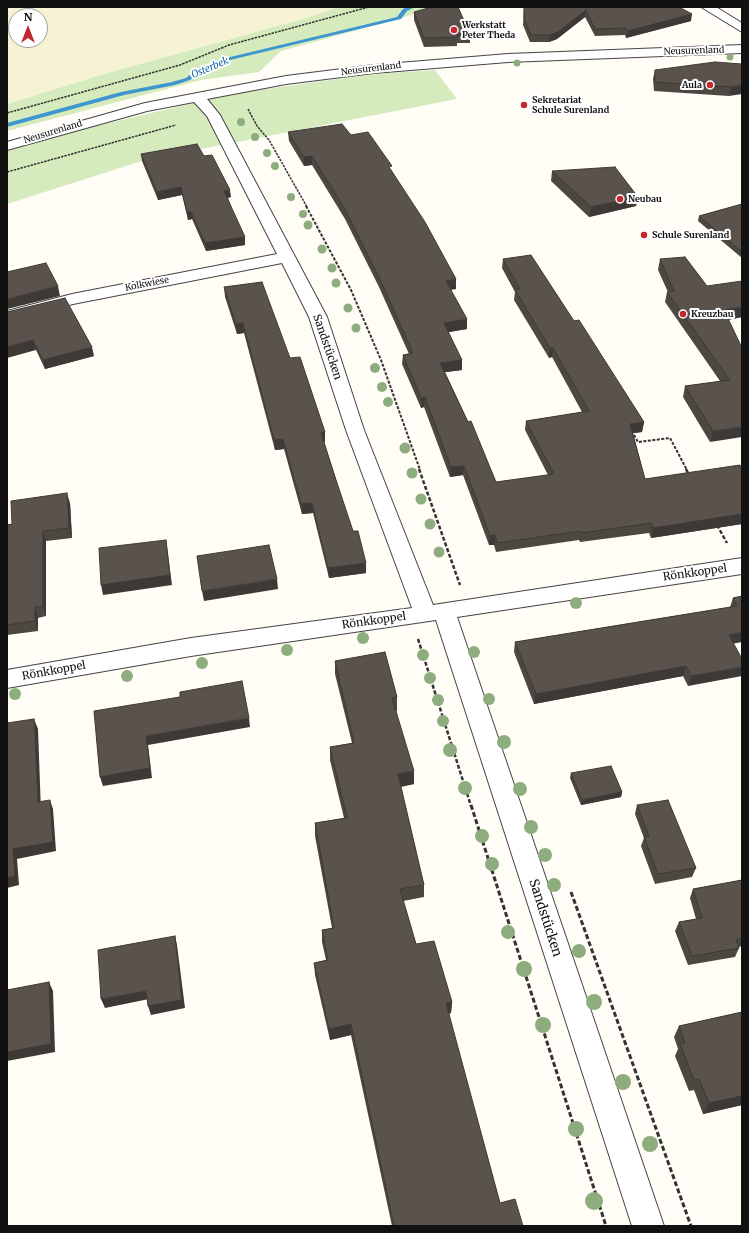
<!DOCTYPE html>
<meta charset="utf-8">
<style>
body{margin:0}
#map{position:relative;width:749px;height:1233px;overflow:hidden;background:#fffdf5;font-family:Merriweather,serif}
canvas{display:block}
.frame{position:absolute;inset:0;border:8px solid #111;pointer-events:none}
.north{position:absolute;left:8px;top:8px;width:40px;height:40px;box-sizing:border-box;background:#fff;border:1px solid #a0a0a0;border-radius:50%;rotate:0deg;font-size:11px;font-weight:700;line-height:16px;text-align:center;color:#111}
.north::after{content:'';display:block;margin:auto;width:14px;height:18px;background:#c4262e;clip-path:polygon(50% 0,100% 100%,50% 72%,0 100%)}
</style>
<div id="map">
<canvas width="749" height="1233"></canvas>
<div class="frame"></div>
<div class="north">N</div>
</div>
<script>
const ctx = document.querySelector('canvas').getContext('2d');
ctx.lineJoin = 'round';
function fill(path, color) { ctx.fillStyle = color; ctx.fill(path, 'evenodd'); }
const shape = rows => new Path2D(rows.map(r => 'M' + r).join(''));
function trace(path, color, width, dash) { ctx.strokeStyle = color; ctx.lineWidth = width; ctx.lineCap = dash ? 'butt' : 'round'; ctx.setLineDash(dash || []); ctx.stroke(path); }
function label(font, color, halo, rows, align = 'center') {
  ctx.font = font + ' Merriweather,serif'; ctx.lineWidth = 4; ctx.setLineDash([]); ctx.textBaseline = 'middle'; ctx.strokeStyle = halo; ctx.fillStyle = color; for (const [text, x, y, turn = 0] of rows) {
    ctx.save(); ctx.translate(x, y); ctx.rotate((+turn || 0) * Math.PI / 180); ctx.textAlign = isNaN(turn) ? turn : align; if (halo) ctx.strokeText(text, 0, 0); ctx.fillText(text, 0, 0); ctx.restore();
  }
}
fill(shape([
 [7,7,339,7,303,19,104,74,7,104],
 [16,16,40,16,40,40,16,40]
]), '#f6f3d4');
fill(shape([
 [339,7,441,7,281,51,259,72,201,80,7,131,7,104,104,74,303,19],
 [435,70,457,99,145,160,7,204,7,151,70,132,236,93,375,74]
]), '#d5ebbd');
fill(shape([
 [407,7,415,7,407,11,401,19,226,61,202,70,190,80,175,85,124,95,7,127,7,123,121,92,172,82,186,78,198,68,222,59,397,17,403,9,407,7]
]), '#3f96cf');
const minor = shape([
 [701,7,716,7,742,23,742,32,701,7],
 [742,45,742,53,508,62,374,73,286,84,207,99,220,115,327,317,364,430,433,605,742,558,742,574,457,617,664,1226,632,1226,436,620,191,656,7,688,7,670,191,638,412,608,346,430,309,317,282,263,73,304,7,321,7,311,72,294,277,254,207,116,194,102,147,111,7,150,7,142,145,103,286,76,374,65,508,54,742,45]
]);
trace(minor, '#444', 2);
trace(shape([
 [248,109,257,126,269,140,307,207],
 [7,113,180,65,229,45,369,7],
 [7,172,176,125]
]), '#333', 1.5, [2.5, 1]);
trace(shape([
 [306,206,351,290,381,360,420,470],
 [634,435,638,442,670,438,687,470]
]), '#333', 2, [3, 1.5]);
trace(shape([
 [419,469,460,585],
 [686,469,689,475],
 [717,525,727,543],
 [418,639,471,806]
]), '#333', 2.5, [4, 2]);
trace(shape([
 [471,805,606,1226],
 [571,892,691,1226]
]), '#333', 3, [5, 2.5]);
fill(minor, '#fff');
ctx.fillStyle = '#8dad7f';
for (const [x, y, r] of [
 [730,57,3.5],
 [517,63,3.5],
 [241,122,4],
 [255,137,4],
 [267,153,4],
 [275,166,4],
 [291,197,4],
 [303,214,4],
 [308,225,4.5],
 [322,249,4.5],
 [332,268,4.5],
 [336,283,4.5],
 [348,308,4.5],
 [356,328,4.5],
 [375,368,5],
 [382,387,5],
 [388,402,5],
 [405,448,5.5],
 [412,473,5.5],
 [421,499,5.5],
 [430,524,5.5],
 [439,552,5.5],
 [576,603,6],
 [363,638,6],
 [287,650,6],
 [474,652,6],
 [423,655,6],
 [202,663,6],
 [127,676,6],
 [430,678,6],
 [15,694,6],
 [489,699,6],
 [438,700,6],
 [443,721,6],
 [504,742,7],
 [450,750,7],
 [465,788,7],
 [520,789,7],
 [531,827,7],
 [482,836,7],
 [545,855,7],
 [492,864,7],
 [554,885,7],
 [508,932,7],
 [579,951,7],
 [524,969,8],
 [594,1002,8],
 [543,1025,8],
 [623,1082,8],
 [576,1129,8],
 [650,1144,8],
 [594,1201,9]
]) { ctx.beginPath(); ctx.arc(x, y, r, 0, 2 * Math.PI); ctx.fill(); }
fill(shape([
 [524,7,679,7,691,21,626,38,625,35,595,36,585,17,557,39,549,42,530,42,523,25],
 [414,12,470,34,470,43,457,43,457,46,424,47,414,20],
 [742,64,729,96,654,91,653,79,655,70],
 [288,132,351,135,392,171,456,279,456,289,450,290,467,329,448,332,462,370,445,372,496,482,548,475,525,430,526,421,582,412,552,357,549,358,514,300,515,292,502,268,503,259,574,321,644,422,642,432,633,433,645,479,742,469,742,524,651,538,649,533,580,542,579,540,496,552,494,545,489,545,463,475,450,477,424,407,421,408,402,364,403,355,409,354,379,287,345,219,312,165,304,166,289,141],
 [141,154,204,156,231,197,228,198,245,245,206,251,192,219,188,220,182,195,158,200,142,161],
 [552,171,638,197,636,206,589,217,551,181],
 [742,204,742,258,698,221,699,216],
 [660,259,707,286,742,317,728,320,742,348,710,442,683,397,685,386,720,381,665,302,667,292,668,292,658,270],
 [224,287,290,358,325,432,325,442,324,442,366,573,329,578,313,513,302,514,284,449,275,450,244,333,237,334,225,297],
 [7,312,94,356,45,369,36,350],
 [70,503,72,538,46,541,46,616,38,618,38,631,7,635,7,525,12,524],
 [742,596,734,643,688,686,683,676,534,704,514,652,515,642,730,607,733,598],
 [335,661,397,697,397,711,396,711,414,784,401,787,424,885,424,897,403,901,416,944,452,1002,451,1013,448,1014,500,1203,523,1226,392,1226,351,1035,330,1040,315,975,314,963,326,960,322,942,322,930,332,928,315,836,315,823,344,818,330,760,330,747,352,743,335,674],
 [571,773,622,792,621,797,581,805,570,778],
 [637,805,696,868,692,877,655,884,641,846,644,838,635,814],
 [742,880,742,946,739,947,739,948,735,957,688,965,675,931,679,922,696,919,690,898,693,889],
 [742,1012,742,1105,703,1114,694,1090,689,1091,675,1056,678,1049,674,1037,679,1026]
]), '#4d4742');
fill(shape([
 [586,10,585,17,557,39,549,42,550,35],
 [692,14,691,21,626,38,628,31],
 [742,85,742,94,729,96,731,87],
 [312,156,312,165,304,166,304,157],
 [181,187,182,195,158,200,157,192],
 [230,190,231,197,225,198,224,191],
 [638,197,636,206,589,217,591,207],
 [187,212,191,212,192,219,188,220],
 [245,237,245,245,206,251,205,243],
 [456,279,456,289,445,290,446,281],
 [58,286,60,296,7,309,7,299],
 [742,307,742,317,721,321,724,310],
 [467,319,467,329,444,333,444,323],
 [243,323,244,333,237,334,236,324],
 [33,340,36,350,7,358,7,347],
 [92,347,94,356,45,369,43,360],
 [550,348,553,348,552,357,549,358],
 [462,360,462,370,440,373,440,363],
 [425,397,424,407,421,408,421,398],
 [644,422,642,432,628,434,630,424],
 [742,427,742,437,710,442,713,431],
 [325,432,325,442,322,443,321,433],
 [283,439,284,449,275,450,274,440],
 [464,466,463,475,450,477,451,467],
 [67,493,70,503,72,538,69,528],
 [312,503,313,513,302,514,301,504],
 [742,514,742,524,651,538,653,528],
 [43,531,46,541,46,616,43,606],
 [495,535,494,545,489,545,490,536],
 [166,540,172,585,103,595,101,585],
 [366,563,366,573,329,578,328,568],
 [277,579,278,589,204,601,202,591],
 [35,607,38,618,38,631,35,621],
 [742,632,742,642,726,645,729,635],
 [686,666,683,676,534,704,536,694],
 [742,667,742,676,688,686,691,676],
 [249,718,250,727,148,745,152,778,103,786,100,777,146,736],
 [34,719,38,729,41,812,38,802],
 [414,771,414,784,397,787,398,774],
 [622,792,621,797,581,805,582,800],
 [50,800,53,809,56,851,17,859,19,885,7,888,7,878,13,849],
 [175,936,177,945,185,1008,151,1015,148,1006],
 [49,982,53,991,55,1052,7,1061,7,1052],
 [146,991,149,999,105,1008,101,999],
 [452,1002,451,1013,444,1015,446,1003],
 [351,1024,351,1035,330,1040,329,1029],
 [742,1096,742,1105,703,1114,709,1103]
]), '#3f3936');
const building = shape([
 [432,7,458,7,470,34,457,35,457,37,424,38,414,12,432,7],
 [524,7,679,7,692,14,628,31,626,28,595,29,586,10,558,32,550,35,531,35,524,18,524,7],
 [715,62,742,64,742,85,731,87,655,82,655,70,715,62],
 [342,124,351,135,368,132,392,166,389,167,425,222,456,279,446,281,467,319,444,323,462,360,440,363,468,422,471,421,496,482,554,474,526,421,589,411,553,348,550,348,515,290,520,289,503,259,531,255,574,321,579,320,644,422,630,424,645,479,740,465,742,469,742,514,653,528,651,523,582,533,581,531,497,543,495,535,490,536,464,466,451,467,425,397,421,398,403,355,413,353,379,277,345,209,312,156,304,157,288,132,342,124],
 [197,144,204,156,212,155,230,190,224,191,245,237,205,243,191,212,187,212,181,187,157,192,141,154,197,144],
 [615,167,638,197,591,207,552,171,615,167],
 [742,204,742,252,699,216,742,204],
 [685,257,707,286,742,281,742,307,724,310,742,348,742,427,713,431,685,386,730,380,667,292,674,291,660,259,685,257],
 [46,263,58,286,7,299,7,272,46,263],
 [262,282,290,358,300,357,325,432,321,433,336,480,353,531,358,531,366,563,328,568,312,503,301,504,283,439,274,440,243,323,236,324,224,287,262,282],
 [65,298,92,347,43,360,33,340,7,347,7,312,65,298],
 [67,493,69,528,43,531,43,606,35,607,35,621,7,625,7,525,12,524,11,501,67,493],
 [166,540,170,575,101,585,99,548,166,540],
 [269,545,277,579,202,591,197,556,269,545],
 [742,596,742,632,729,635,742,659,742,667,691,676,686,666,536,694,515,642,737,606,733,598,742,596],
 [385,652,397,697,392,698,414,771,398,774,424,885,400,889,416,944,434,941,452,1002,446,1003,500,1203,515,1199,523,1226,394,1226,351,1024,329,1029,314,963,328,960,322,930,334,928,315,823,347,818,330,747,354,743,335,661,385,652],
 [242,681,249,718,146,736,150,768,100,777,94,711,180,697,180,692,242,681],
 [34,719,38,802,50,800,53,842,13,849,15,876,7,878,7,723,34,719],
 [611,766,622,792,582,800,571,773,611,766],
 [668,800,696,868,658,874,644,837,649,836,637,805,668,800],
 [742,880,742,938,736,940,739,948,692,956,679,922,702,918,693,889,742,880],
 [175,936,182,1000,148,1006,146,991,101,999,98,950,175,936],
 [49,982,51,1044,7,1052,7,990,49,982],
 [742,1012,742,1096,709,1103,699,1079,694,1080,680,1044,685,1043,679,1026,742,1012]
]);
fill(building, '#5a524d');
trace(building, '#3f3936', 1);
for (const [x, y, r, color] of [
 [454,30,4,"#c4262e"],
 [710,85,4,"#c4262e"],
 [524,105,4,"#c4262e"],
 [620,199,4,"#c4262e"],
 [644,235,4,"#c4262e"],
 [683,314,4,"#c4262e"]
]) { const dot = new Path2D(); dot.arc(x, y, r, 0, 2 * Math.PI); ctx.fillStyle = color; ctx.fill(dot); trace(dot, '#fff', 1.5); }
label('bold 9px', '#111', '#fff', [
 ["Werkstatt",462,25],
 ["Peter Theda",462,35],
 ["Aula",702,85,"right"],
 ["Sekretariat",532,100],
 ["Schule Surenland",532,110],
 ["Neubau",628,199],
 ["Schule Surenland",652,235],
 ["Kreuzbau",691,314]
], 'left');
label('9px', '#111', '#fff', [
 ["Neusurenland",694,51,-2],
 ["Neusurenland",371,69,-7],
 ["Neusurenland",53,132,-17],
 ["Kolkwiese",147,284,-11]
]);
label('italic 10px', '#1768a6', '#fff', [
 ["Osterbek",210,68,-23]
]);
label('11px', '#111', '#fff', [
 ["Sandstücken",327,347,71],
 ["Rönkkoppel",695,573,-8],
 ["Rönkkoppel",374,621,-8],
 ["Rönkkoppel",54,671,-10]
]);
label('13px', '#111', '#fff', [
 ["Sandstücken",545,918,72]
]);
</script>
